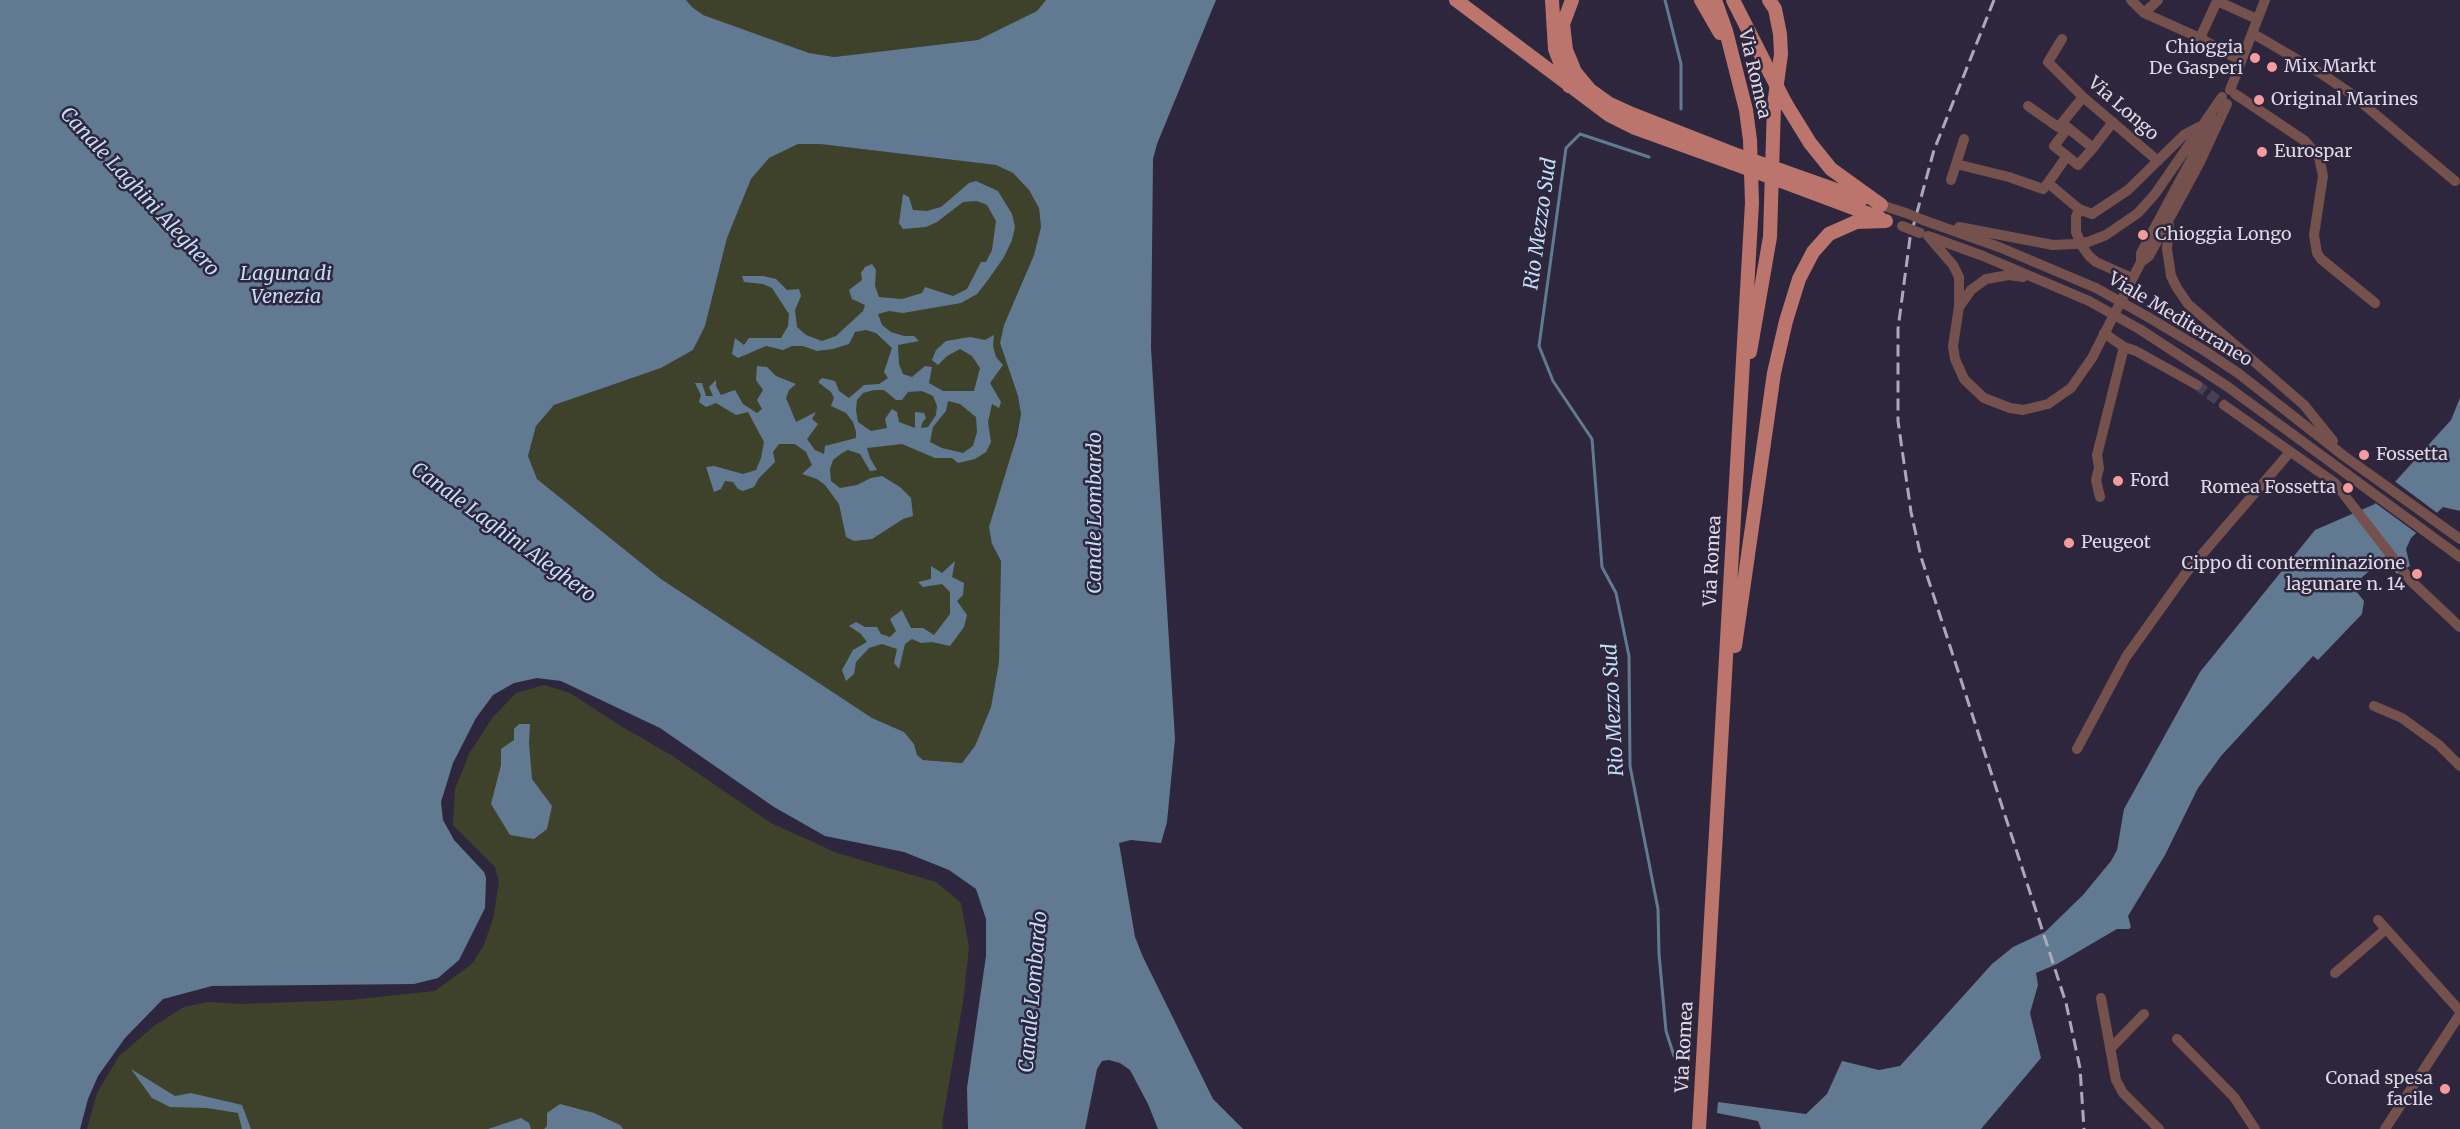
<!DOCTYPE html>
<style>
body{margin:0}
canvas{display:block;background:#2e263c}
</style>
<canvas width="2460" height="1129"></canvas>
<script>
const ctx = document.querySelector('canvas').getContext('2d');
ctx.lineJoin = 'round';
function fill(path, color) { ctx.fillStyle = color; ctx.fill(path, 'evenodd'); }
const shape = rows => new Path2D(rows.map(r => 'M' + r).join(''));
function trace(path, color, width, dash) { ctx.strokeStyle = color; ctx.lineWidth = width; ctx.lineCap = dash ? 'butt' : 'round'; ctx.setLineDash(dash || []); ctx.stroke(path); }
function label(font, color, halo, rows, align = 'center') {
  ctx.font = font + ' Merriweather,serif'; ctx.lineWidth = 5; ctx.setLineDash([]); ctx.textBaseline = 'middle'; ctx.strokeStyle = halo; ctx.fillStyle = color; for (const [text, x, y, turn = 0] of rows) {
    ctx.save(); ctx.translate(x, y); ctx.rotate((+turn || 0) * Math.PI / 180); ctx.textAlign = isNaN(turn) ? turn : align; if (halo) ctx.strokeText(text, 0, 0); ctx.fillText(text, 0, 0); ctx.restore();
  }
}
fill(shape([
 [0,0,769,158,798,144,820,144,996,165,1013,173,1029,190,1039,208,1041,227,1034,255,1004,325,1000,343,1018,396,1021,414,992,544,1001,561,999,662,991,707,975,746,962,763,923,760,917,755,914,744,904,732,872,718,661,579,537,479,528,456,536,426,554,405,661,368,693,350,705,326,727,238,751,179,767,160],
 [686,0,1046,0,1037,11,978,40,834,57,809,53,702,15,692,7],
 [544,685,570,693,619,725,671,755,771,823,837,853,936,882,961,903,969,947,963,1002,942,1124,943,1129,87,1129,97,1093,119,1056,154,1026,184,1007,208,1002,241,1004,350,1000,435,991,472,964,484,945,493,919,499,882,495,867,453,825,455,789,469,754,493,717,516,693]
]), '#3f422a');
fill(shape([
 [0,0,686,0,692,7,703,15,809,53,834,57,978,40,1037,11,1046,0,1216,0,1157,144,1153,159,1151,348,1175,739,1167,822,1161,843,1131,840,1119,843,1135,937,1143,957,1213,1099,1243,1129,1158,1129,1148,1104,1130,1070,1120,1063,1109,1060,1102,1061,1097,1069,1085,1129,968,1129,967,1088,986,956,986,919,976,889,949,870,904,852,825,836,774,807,660,728,561,681,537,678,514,683,493,695,476,718,453,763,441,802,443,820,454,840,484,872,486,878,485,908,459,960,438,978,414,984,212,986,163,999,125,1038,98,1076,88,1099,80,1129,0,1129],
 [798,144,820,144,996,165,1013,173,1029,190,1039,208,1041,227,1034,255,1004,325,1000,343,1018,396,1021,414,1017,436,989,527,992,544,1001,561,999,662,991,707,975,746,962,763,923,760,917,755,914,744,904,732,872,718,661,579,537,479,528,456,536,426,554,405,661,368,693,350,705,326,727,238,751,179,769,158],
 [976,181,998,191,1012,214,1015,227,1012,240,1004,257,988,280,977,294,961,303,903,313,889,311,878,314,882,325,891,332,904,336,914,336,919,341,898,345,899,364,903,374,912,377,925,366,932,367,929,383,943,391,974,391,980,368,972,356,960,349,947,356,938,365,932,360,936,350,946,341,970,337,985,340,994,335,993,346,996,357,1003,365,990,383,1001,402,999,408,992,404,988,422,991,442,986,452,975,459,958,463,952,458,935,458,902,444,867,448,870,458,877,470,870,471,860,454,848,450,842,453,833,460,830,469,831,481,840,488,857,485,871,478,882,476,900,487,911,498,913,516,903,519,872,539,854,541,846,537,839,504,825,485,817,479,802,474,812,465,806,452,795,444,779,444,773,452,775,462,759,478,754,487,743,491,738,489,733,482,725,481,721,489,714,492,706,467,714,466,743,474,756,470,761,458,764,442,748,412,736,415,716,403,706,407,699,402,701,395,695,383,702,383,706,396,713,396,709,387,716,380,716,386,721,395,735,390,743,404,757,413,762,409,757,400,763,390,756,380,757,366,767,367,776,376,796,384,789,390,786,398,796,422,816,412,812,419,818,424,807,439,815,450,824,454,825,446,856,438,856,432,853,422,846,413,831,406,834,398,831,392,818,382,822,378,835,381,839,391,849,398,864,385,879,384,888,378,884,372,892,348,876,333,866,330,855,332,849,344,833,349,817,351,803,346,792,346,783,350,766,346,738,358,732,354,735,338,744,345,749,338,781,338,788,326,789,314,772,288,763,284,744,282,742,276,763,276,776,279,787,290,799,289,801,296,795,310,797,327,806,335,822,341,836,336,863,311,865,305,852,299,849,290,862,280,861,273,865,267,872,264,876,270,875,286,879,297,902,299,922,293,925,287,953,296,967,289,981,262,986,262,992,250,996,221,987,205,977,201,963,202,937,222,926,227,903,229,899,223,903,194,909,197,913,210,927,211,941,207,969,183],
 [874,390,884,390,896,400,902,400,908,392,922,391,933,396,937,406,936,415,928,427,921,428,922,423,926,418,924,413,915,412,915,428,899,422,897,412,892,409,885,419,887,428,871,431,858,422,856,410,857,400,863,393],
 [948,401,960,404,976,417,977,432,973,446,963,453,942,448,930,442,933,427,946,411],
 [2460,398,2460,511,2443,507,2411,538,2406,549,2410,566,2397,574,2384,558,2352,586,2364,601,2362,614,2318,660,2313,656,2221,756,2198,788,2165,855,2128,916,2131,927,2129,929,2117,929,2057,964,2036,973,2038,985,2030,1013,2041,1058,1981,1129,1761,1129,1758,1121,1717,1113,1718,1102,1806,1114,1827,1094,1842,1061,1879,1070,1900,1066,1992,964,2013,947,2045,932,2083,895,2111,861,2117,850,2124,809,2200,672,2315,530,2375,504,2451,420],
 [955,561,952,577,964,583,963,595,957,601,967,615,964,627,950,646,932,642,921,643,912,639,905,644,899,669,894,663,897,649,882,644,869,648,856,662,854,674,846,681,842,670,853,650,867,642,861,634,849,626,856,622,865,627,877,627,881,634,890,637,896,631,890,619,902,610,911,628,923,628,934,635,950,614,950,592,942,584,923,587,918,582,931,579,931,566,942,573],
 [519,724,530,724,529,743,532,779,552,806,547,829,534,839,510,835,491,804,501,765,501,749,514,740,514,729],
 [131,1069,175,1096,191,1093,242,1105,251,1129,242,1129,238,1113,207,1108,170,1107,152,1098],
 [560,1104,594,1113,620,1125,623,1129,544,1129,547,1126,547,1113],
 [521,1118,529,1123,531,1129,488,1129]
]), '#617a91');
fill(shape([
 [2393,480,2440,515,2419,535,2374,502]
]), '#2e263c');
trace(shape([
 [1665,0,1681,64,1681,109],
 [1649,157,1580,134,1566,148,1539,346,1553,381,1592,439,1602,567,1616,593,1629,656,1630,766,1658,909,1659,954,1666,1031,1674,1056]
]), '#617a91', 3);
trace(shape([
 [2197,385,2224,405]
]), '#484156', 10, [10, 5]);
trace(shape([
 [2131,0,2144,13],
 [2158,0,2144,13,2200,38],
 [2252,33,2322,74,2350,93,2455,181],
 [2062,39,2048,62,2083,97,2158,161],
 [2241,61,2200,38,2217,1,2257,19],
 [2230,90,2265,0],
 [2235,94,2305,141,2319,157,2323,176,2314,235,2317,253,2321,259,2375,303],
 [2083,97,2062,123,2093,148,2113,122],
 [2028,106,2058,127,2062,123],
 [2068,128,2054,146,2067,156,2078,165,2093,148],
 [1956,164,2009,177,2043,189,2048,183,2079,209,2092,214,2128,190,2184,135,2199,127],
 [1951,180,1964,139],
 [2048,183,2067,156],
 [1881,205,1906,213],
 [2079,209,2076,217,2076,232,2082,246,2089,256,2096,262,2132,278],
 [1923,220,1999,247,2096,288],
 [2169,225,2167,249,2171,276,2177,288,2188,304,2304,405,2333,441],
 [1959,227,2053,245,2074,244],
 [1928,236,1953,265,1959,277,1959,307,1953,346,1955,359,1964,379,1984,398,2010,408,2023,410,2048,404,2071,388,2092,358,2141,262,2149,256,2200,162,2227,104],
 [1931,237,1983,256,2089,301],
 [2088,242,2106,235,2138,213,2155,194,2222,97],
 [2141,262,2141,253,2213,119],
 [1959,307,1971,290,1986,279,2009,275,2023,277],
 [2148,317,2205,351,2238,373,2344,456,2460,539],
 [2141,330,2228,387,2460,557],
 [2104,333,2124,347,2136,351,2197,385],
 [2224,405,2335,483,2411,581,2460,627],
 [2100,497,2096,480,2099,468,2097,455,2124,347],
 [2374,706,2402,718,2439,745,2460,766],
 [2077,749,2126,657,2186,573,2290,452],
 [2378,920,2460,1011],
 [2335,973,2386,929],
 [2101,998,2116,1080,2123,1093,2159,1129],
 [2177,1039,2234,1097,2255,1129],
 [2110,1049,2144,1014],
 [2385,1129,2460,1014]
]), '#74514c', 10);
trace(shape([
 [1456,0,1609,115,1635,128,1732,163],
 [1552,0,1555,49,1569,86],
 [1572,0,1563,24,1566,50,1575,72,1590,90,1608,103,1632,114,1734,154],
 [1701,0,1720,33],
 [1733,0,1770,73],
 [1786,104,1810,143,1831,169,1881,205],
 [1780,170,1862,199],
 [1781,181,1880,218],
 [1750,352,1770,237,1774,105,1781,54,1780,34,1775,9,1769,0],
 [1735,646,1774,373,1786,321,1799,279,1813,252,1829,234,1856,222,1886,221],
 [1699,1129,1752,203,1750,140,1746,110,1726,31,1715,0]
]), '#bb756c', 14);
trace(shape([
 [1994,0,1934,150,1910,238,1898,329,1898,421,1911,512,1921,557,2066,1003,2080,1068,2084,1129]
]), '#ada8b8', 3, [12, 6]);
trace(shape([
 [1906,213,1923,220],
 [1902,226,1920,233],
 [2074,244,2088,242],
 [2096,288,2148,317],
 [2089,301,2141,330]
]), '#74514c', 10);
trace(shape([
 [1770,73,1786,104],
 [1734,154,1780,170],
 [1732,163,1781,181]
]), '#bb756c', 14);
for (const [x, y, r, color] of [
 [2255,58,6,"#f59b9e"],
 [2272,67,6,"#f59b9e"],
 [2259,100,6,"#f59b9e"],
 [2262,152,6,"#f59b9e"],
 [2143,235,6,"#f59b9e"],
 [2364,455,6,"#f59b9e"],
 [2118,481,6,"#f59b9e"],
 [2348,488,6,"#f59b9e"],
 [2069,543,6,"#f59b9e"],
 [2417,574,6,"#f59b9e"],
 [2445,1089,6,"#f59b9e"]
]) { const dot = new Path2D(); dot.arc(x, y, r, 0, 2 * Math.PI); ctx.fillStyle = color; ctx.fill(dot); trace(dot, '#2e263c', 2); }
label('18px', '#ddd9e7', '#2e263c', [
 ["Chioggia",2243,48,"right"],
 ["De Gasperi",2243,69,"right"],
 ["Mix Markt",2284,67],
 ["Original Marines",2271,100],
 ["Eurospar",2274,152],
 ["Chioggia Longo",2155,235],
 ["Fossetta",2376,455],
 ["Ford",2130,481],
 ["Romea Fossetta",2336,488,"right"],
 ["Peugeot",2081,543],
 ["Cippo di conterminazione",2405,564,"right"],
 ["lagunare n. 14",2405,585,"right"],
 ["Conad spesa",2433,1079,"right"],
 ["facile",2433,1100,"right"]
], 'left');
label('18px', '#ddd9e7', '#2e263c', [
 ["Via Romea",1754,74,77],
 ["Via Longo",2123,109,41],
 ["Viale Mediterraneo",2180,320,31],
 ["Via Romea",1713,561,-87],
 ["Via Romea",1685,1047,-87]
]);
label('italic 20px', '#c2ddf7', '#2e263c', [
 ["Canale Laghini Aleghero",139,192,47],
 ["Rio Mezzo Sud",1541,224,-82],
 ["Laguna di",286,274],
 ["Venezia",286,297],
 ["Canale Lombardo",1095,513,-90],
 ["Canale Laghini Aleghero",503,533,36],
 ["Rio Mezzo Sud",1614,710,-93],
 ["Canale Lombardo",1034,992,-85]
]);
</script>
